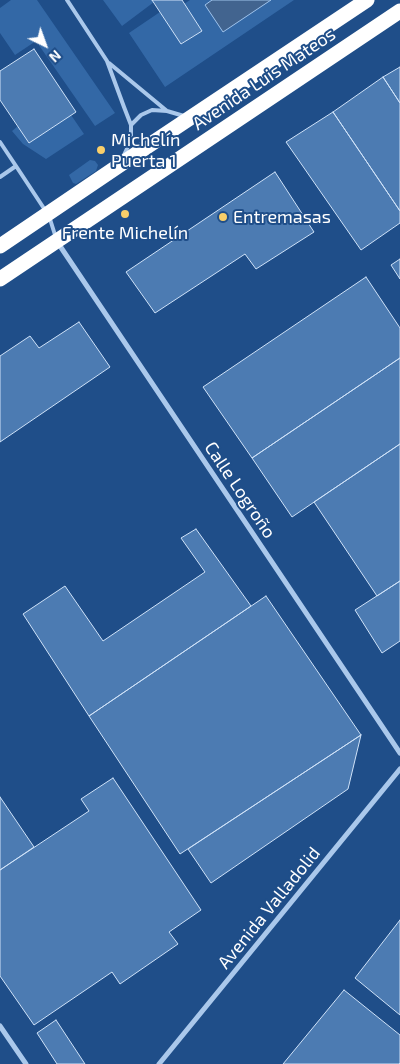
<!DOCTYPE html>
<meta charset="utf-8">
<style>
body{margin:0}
#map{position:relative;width:400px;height:1064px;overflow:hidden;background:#1f4e89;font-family:"Exo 2",sans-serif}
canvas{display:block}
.north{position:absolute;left:20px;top:20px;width:50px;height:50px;-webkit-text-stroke:4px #1f4e89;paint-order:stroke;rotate:138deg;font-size:14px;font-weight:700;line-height:20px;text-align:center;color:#fff}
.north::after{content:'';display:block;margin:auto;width:18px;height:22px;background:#fff;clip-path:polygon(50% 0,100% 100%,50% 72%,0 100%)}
</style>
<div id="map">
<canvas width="400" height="1064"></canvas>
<div class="north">N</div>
</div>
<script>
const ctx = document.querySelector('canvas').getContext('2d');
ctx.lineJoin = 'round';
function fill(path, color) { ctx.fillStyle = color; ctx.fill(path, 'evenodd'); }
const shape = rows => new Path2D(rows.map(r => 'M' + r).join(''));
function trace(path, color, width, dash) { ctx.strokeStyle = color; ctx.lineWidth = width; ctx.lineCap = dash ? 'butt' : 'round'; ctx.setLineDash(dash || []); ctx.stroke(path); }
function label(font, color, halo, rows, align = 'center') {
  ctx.font = font + ' "Exo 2",sans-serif'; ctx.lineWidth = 4; ctx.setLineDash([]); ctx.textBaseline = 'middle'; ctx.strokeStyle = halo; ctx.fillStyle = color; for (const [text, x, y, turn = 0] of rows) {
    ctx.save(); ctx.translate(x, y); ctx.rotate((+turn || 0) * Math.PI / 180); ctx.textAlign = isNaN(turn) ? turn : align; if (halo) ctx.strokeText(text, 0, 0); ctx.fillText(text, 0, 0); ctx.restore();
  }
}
fill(shape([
 [11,0,37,0,115,113,95,126,36,41,15,55,0,33,0,8],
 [103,0,152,0,154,2,122,26],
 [190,0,294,0,165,87,129,33,160,12,182,44,202,31,184,4],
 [71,115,84,134,46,159,23,144,12,131,18,126,29,143],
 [90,160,95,161,98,165,96,171,76,184,73,183,69,175]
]), '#3368a6');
const water = shape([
 [212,0,271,0,223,32,205,5,212,0]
]);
fill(water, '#42648f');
trace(water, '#9ec3ec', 1);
const building = shape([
 [152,0,182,0,202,31,181,44,152,0],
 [34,49,76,112,29,143,0,100,0,71,34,49],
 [400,67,400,103,383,77,400,67],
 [383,77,400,103,400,211,333,112,383,77],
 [333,112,400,211,400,223,361,250,286,142,333,112],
 [275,172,314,232,256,269,245,254,155,313,126,272,275,172],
 [400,259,400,279,391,265,400,259],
 [366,277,400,328,400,358,252,458,203,387,366,277],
 [79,322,110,367,0,442,0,356,30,336,39,348,79,322],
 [400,358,400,444,292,517,252,458,400,358],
 [400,444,400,581,377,596,314,502,400,444],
 [196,529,251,606,89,716,23,614,65,586,103,641,205,572,181,538,196,529],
 [400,581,400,641,382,653,355,610,400,581],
 [266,596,361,735,180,854,89,716,266,596],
 [361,735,348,789,211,883,188,849,361,735],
 [113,778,201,910,169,932,178,944,120,984,112,972,34,1025,0,976,0,870,89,811,81,799,113,778],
 [0,797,34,847,0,870,0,797],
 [400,920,400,1015,355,978,400,920],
 [344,990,400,1035,400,1063,399,1064,283,1064,344,990],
 [56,1020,85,1064,57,1064,37,1033,56,1020]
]);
fill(building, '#4c7bb2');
trace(building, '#cfe2f8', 1);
trace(shape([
 [67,0,107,61,124,107,131,125,131,140,124,155],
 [109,63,167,111,184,116],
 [131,125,141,115,152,110,167,111],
 [0,142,16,166,0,177],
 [16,166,45,210],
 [49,216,56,238]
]), '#aac8eb', 4);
trace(shape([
 [58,243,400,753],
 [0,1026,26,1064],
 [159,1064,400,769]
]), '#aac8eb', 5);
trace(shape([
 [0,246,139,152,367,0],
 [0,279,400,11]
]), '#fff', 15);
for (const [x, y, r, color] of [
 [101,150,5,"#f9cf6a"],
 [125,214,5,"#f9cf6a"],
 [223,217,5,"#f9cf6a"]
]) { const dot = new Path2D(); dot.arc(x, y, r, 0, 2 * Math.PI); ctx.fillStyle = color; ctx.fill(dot); trace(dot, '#1f4e89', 2); }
label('18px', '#fff', '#1f4e89', [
 ["Avenida Luis Mateos",264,79,-34],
 ["Calle Logroño",240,490,56],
 ["Avenida Valladolid",269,908,-51]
]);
label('18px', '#fff', '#1f4e89', [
 ["Michelín",111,140],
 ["Puerta 1",111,161],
 ["Entremasas",233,217],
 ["Frente Michelín",125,233,"center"]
], 'left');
</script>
